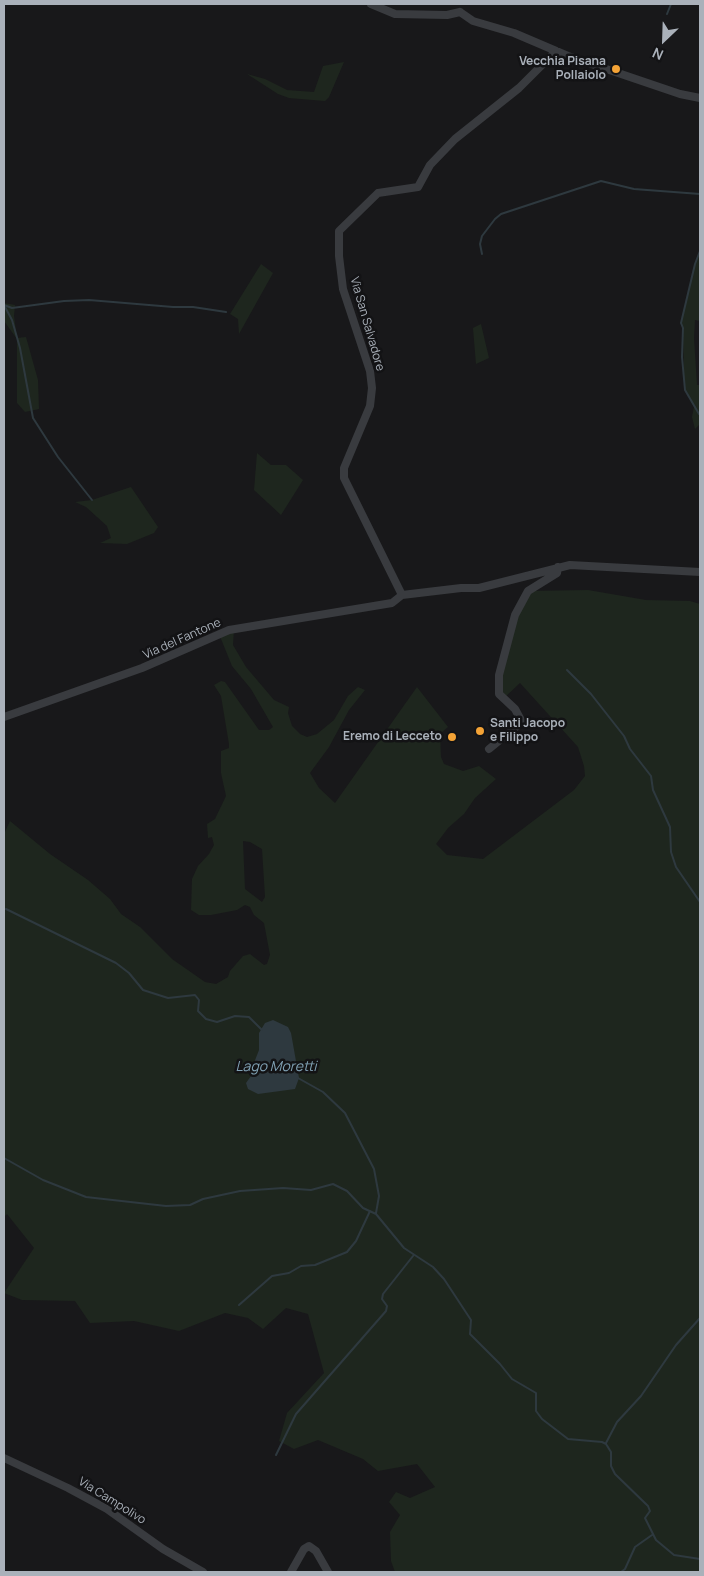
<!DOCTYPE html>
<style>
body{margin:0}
#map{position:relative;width:704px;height:1576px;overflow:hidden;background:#18181a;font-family:Manrope,sans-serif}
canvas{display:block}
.frame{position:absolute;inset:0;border:5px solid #aab1ba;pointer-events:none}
.north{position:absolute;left:639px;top:15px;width:50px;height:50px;-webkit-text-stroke:4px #131315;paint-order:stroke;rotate:204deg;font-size:14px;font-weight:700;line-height:20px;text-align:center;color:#aab1ba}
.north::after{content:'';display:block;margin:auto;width:18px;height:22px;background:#aab1ba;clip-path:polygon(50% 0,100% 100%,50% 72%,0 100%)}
</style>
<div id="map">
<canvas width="704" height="1576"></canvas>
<div class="frame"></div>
<div class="north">N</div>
</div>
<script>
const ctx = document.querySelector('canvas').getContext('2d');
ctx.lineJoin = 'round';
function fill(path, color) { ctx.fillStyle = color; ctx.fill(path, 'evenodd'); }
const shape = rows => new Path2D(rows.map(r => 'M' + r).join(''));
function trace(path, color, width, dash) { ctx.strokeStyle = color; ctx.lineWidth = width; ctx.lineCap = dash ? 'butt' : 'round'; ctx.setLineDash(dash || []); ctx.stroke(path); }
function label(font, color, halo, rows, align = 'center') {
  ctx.font = font + ' Manrope,sans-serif'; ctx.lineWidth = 5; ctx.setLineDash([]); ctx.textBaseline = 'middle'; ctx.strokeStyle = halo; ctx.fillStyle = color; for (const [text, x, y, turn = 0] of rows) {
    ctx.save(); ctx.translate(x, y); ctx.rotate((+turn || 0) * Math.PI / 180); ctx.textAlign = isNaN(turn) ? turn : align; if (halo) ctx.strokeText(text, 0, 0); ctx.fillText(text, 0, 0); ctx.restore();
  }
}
fill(shape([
 [344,62,329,97,325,101,289,98,278,94,247,74,265,79,287,90,314,92,323,66],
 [700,251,700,321,695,320,694,338,697,385,700,385,700,424,695,429,692,417,694,407,685,390,684,378,683,328,681,323,695,264],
 [261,264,273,273,239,334,238,319,230,314],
 [4,303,15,305,14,316,17,338,26,337,38,380,39,409,25,412,17,403,17,339,4,321],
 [481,324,489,358,476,364,473,328],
 [257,453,271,465,286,465,303,480,281,515,254,490],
 [131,487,158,527,154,533,127,544,100,543,111,538,107,526,86,507,75,502,92,500],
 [588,590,646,600,690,601,700,604,700,1572,395,1572,391,1561,390,1532,400,1515,389,1502,396,1492,410,1498,435,1487,417,1464,378,1471,363,1459,318,1440,294,1449,279,1441,287,1413,324,1373,308,1314,286,1308,263,1329,248,1318,225,1313,179,1331,134,1321,90,1323,75,1301,22,1300,4,1293,34,1248,7,1214,4,1217,4,834,10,821,50,854,88,880,110,899,121,914,140,927,172,959,205,982,216,984,228,977,230,971,243,956,250,954,264,965,267,964,270,955,264,923,254,915,250,907,245,905,237,910,211,915,199,915,191,910,192,879,198,866,209,854,214,845,212,837,208,838,207,824,215,819,226,796,221,773,221,751,229,748,229,744,221,696,214,685,221,681,225,682,259,730,269,730,273,727,251,689,232,666,219,634,234,629,233,645,246,667,274,700,289,707,288,713,292,726,300,734,307,737,317,734,334,720,348,696,358,687,365,690,349,710,329,747,310,773,319,788,335,803,417,687,448,727,440,734,441,757,444,764,463,771,479,766,496,779,475,798,464,814,448,828,436,844,447,855,483,859,574,790,585,776,584,766,578,747,520,683,504,698,499,694,508,640,528,591],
 [243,841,250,842,262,849,265,897,262,902,245,889]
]), '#1e261e');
fill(shape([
 [273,1020,288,1027,291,1033,299,1078,295,1089,258,1094,248,1089,246,1083,251,1076,255,1077,252,1068,259,1050,259,1033,265,1023]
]), '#2e393f');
trace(shape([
 [667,14,671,4],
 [482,254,480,244,482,236,495,219,501,214,601,181,634,189,700,194],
 [4,305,12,308,64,301,89,300,173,307,193,307,226,312],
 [4,305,12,320,20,348,33,418,58,457,92,500],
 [699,414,685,390,682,357,683,328,681,323,695,264,700,251],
 [567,670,591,694,624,736,630,749,651,776,653,790,670,827,671,852,676,867,700,902],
 [6,909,116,963,129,973,143,990,168,998,195,995,199,1000,198,1011,206,1019,217,1022,235,1016,249,1017,262,1030],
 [298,1078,323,1092,345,1113,374,1169,379,1196,376,1213],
 [4,1158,43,1180,86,1197,166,1206,190,1205,203,1199,240,1191,283,1188,311,1190,333,1184,347,1191,363,1208,376,1214,404,1248,433,1267,444,1279,471,1320,470,1334,500,1364,512,1379,536,1393,536,1411,542,1419,568,1439,602,1442,606,1444],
 [239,1305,272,1276,289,1273,301,1266,315,1265,347,1252,356,1241,370,1211],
 [606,1443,617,1422,641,1396,676,1345,700,1318],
 [606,1444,611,1452,611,1466,615,1474,648,1506,650,1511,645,1518,656,1540,674,1555,700,1559],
 [276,1455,296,1414,386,1311,387,1306,382,1299,383,1294,413,1256],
 [621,1572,625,1569,635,1547,652,1535]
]), '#2e393f', 2);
trace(shape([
 [371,4,395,14,447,15,460,12],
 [460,12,473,21,514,33,568,56,680,94,700,98],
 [402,595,344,478,344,468,370,406,372,388,370,371,343,289,339,256,339,231,378,193,418,187,430,165,455,139,519,88,556,51],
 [4,717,142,668,229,630,392,603,402,595,461,588,479,588,570,565,700,572],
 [489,749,522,722,515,709,499,694,499,675,515,615,528,591,557,573,558,567],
 [4,1458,68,1488,107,1509,163,1549,203,1572],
 [291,1572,304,1549,309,1546,316,1551,328,1572]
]), '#393b3f', 8);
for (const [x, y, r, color] of [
 [616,69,5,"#f4a336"],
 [480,731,5,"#f4a336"],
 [452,737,5,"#f4a336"]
]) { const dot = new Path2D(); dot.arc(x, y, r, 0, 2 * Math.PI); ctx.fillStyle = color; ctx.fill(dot); trace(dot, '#131315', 2); }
label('bold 12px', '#aab1ba', '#131315', [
 ["Vecchia Pisana",606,62],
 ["Pollaiolo",606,76],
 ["Santi Jacopo",490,724,"left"],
 ["e Filippo",490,738,"left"],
 ["Eremo di Lecceto",442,737]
], 'right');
label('12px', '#aab1ba', '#131315', [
 ["Via San Salvadore",367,324,74],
 ["Via del Fantone",182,639,-24],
 ["Via Campolivo",112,1501,32]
]);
label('italic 14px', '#81a2b5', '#131315', [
 ["Lago Moretti",276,1067]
]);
</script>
